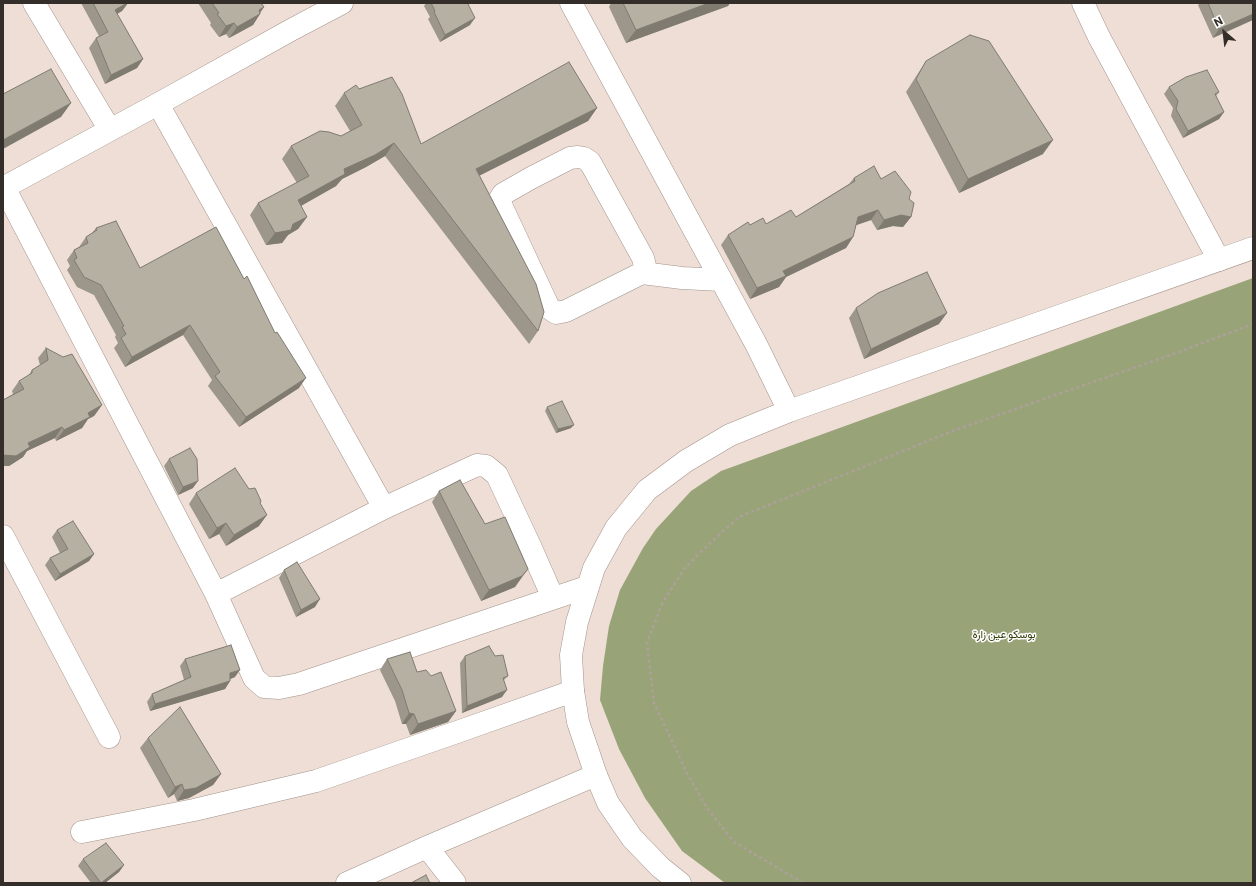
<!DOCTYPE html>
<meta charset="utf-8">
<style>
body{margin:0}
#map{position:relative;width:1256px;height:886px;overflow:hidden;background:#eeded6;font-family:Commissioner,sans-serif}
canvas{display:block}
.frame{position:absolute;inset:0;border:4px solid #342e2b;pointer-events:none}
.north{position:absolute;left:1204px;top:12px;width:40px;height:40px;-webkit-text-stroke:3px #fff;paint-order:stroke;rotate:332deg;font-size:11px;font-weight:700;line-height:16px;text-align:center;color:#342e2b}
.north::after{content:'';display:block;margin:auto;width:14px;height:18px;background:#342e2b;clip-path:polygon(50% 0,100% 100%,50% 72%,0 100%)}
</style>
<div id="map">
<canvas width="1256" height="886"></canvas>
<div class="frame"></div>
<div class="north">N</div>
</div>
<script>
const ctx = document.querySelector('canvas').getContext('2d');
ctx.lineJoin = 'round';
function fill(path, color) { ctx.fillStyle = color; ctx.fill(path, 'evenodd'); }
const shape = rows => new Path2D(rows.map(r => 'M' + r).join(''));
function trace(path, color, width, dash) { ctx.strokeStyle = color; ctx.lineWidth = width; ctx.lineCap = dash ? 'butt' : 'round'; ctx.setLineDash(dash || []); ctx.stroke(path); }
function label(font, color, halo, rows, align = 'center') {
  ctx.font = font + ' Commissioner,Vazirmatn,sans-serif'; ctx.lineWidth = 3; ctx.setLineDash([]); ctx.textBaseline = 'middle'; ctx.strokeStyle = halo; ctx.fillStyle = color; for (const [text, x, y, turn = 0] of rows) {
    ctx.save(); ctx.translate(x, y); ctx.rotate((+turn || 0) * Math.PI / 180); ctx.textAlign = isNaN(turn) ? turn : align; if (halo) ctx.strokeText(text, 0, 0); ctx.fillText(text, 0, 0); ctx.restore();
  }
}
fill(shape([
 [1253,278,1253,883,725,883,682,851,645,798,619,749,600,700,603,666,609,626,620,590,643,548,656,529,691,491,721,471]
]), '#99a378');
const minor = shape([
 [34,3,110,130],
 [571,3,756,344,789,411],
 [1083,3,1099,37,1219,260],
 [158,104,384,508],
 [578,157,584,158,590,162,643,258,645,266,642,273,566,311,556,313,549,308,501,205,500,199,503,194,531,178,570,158,578,157],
 [4,187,216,594,254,678,264,687,279,688,299,684,587,587],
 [3,188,158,104,291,30,342,3],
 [642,273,682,278,721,280],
 [3,536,109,737],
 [216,594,384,508,477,465,486,466,497,475,531,548,553,598],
 [82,832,194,810,316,781,460,731,573,691],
 [427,847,455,883],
 [347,883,427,847,596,775]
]);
const major = shape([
 [680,883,660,867,632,838,608,803,596,775,578,722,573,691,571,655,577,622,594,568,616,528,647,490,686,461,730,435,789,411,1253,248]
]);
trace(minor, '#a2938b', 23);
trace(major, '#a2938b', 23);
trace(shape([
 [803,883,734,842,707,808,687,773,654,703,647,642,663,602,684,569,708,545,739,517,955,430,1168,356,1253,324]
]), '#ada09a', 2.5, [3, 3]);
trace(minor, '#fff', 22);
trace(major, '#fff', 22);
fill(shape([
 [81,3,128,3,122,11,117,14,143,59,137,68,105,84,89,48,96,38,99,36],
 [198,3,261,3,264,7,253,25,229,38,226,34,219,37,210,25,211,23],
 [426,3,470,3,468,5,470,25,440,42,428,19,430,17,424,6],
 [611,3,730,3,728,6,626,43,609,7],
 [1199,3,1253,3,1213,38,1198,5,1199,4],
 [926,61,1043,154,959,193,906,92,917,75],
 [1169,87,1219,92,1216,96,1224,112,1219,119,1183,138,1171,116,1173,108,1164,94],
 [359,89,421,144,597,108,588,121,479,175,538,331,529,344,385,156,366,167,342,179,336,186,301,206,307,217,298,229,288,235,282,243,266,245,250,215,258,203,297,183,282,159,291,146,341,136,350,131,335,106,344,93],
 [854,178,881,179,909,199,911,217,903,227,893,226,877,230,871,220,856,225,853,237,846,248,786,277,779,287,750,299,721,245,728,235,750,225,766,224,796,217,849,184],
 [96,228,140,268,299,388,239,427,208,386,212,380,183,335,125,367,114,348,118,343,115,337,116,335,94,295,77,287,67,270,70,266,67,260,74,250,79,247,86,237,92,233],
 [856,308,939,324,864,359,849,318],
 [46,348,102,405,94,416,88,419,82,428,56,441,55,438,27,451,23,457,9,466,3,466,3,400,13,394,12,391,19,381,28,376,32,370,40,365,38,358],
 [547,407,571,428,556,433,545,411],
 [169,459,193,488,178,495,164,466],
 [249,489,260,503,259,526,226,546,219,534,209,539,189,504,196,493],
 [439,491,520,579,515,587,481,601,432,502],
 [57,530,94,554,89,561,55,581,45,565,50,558,60,553,52,537],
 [284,570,315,607,296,617,279,578],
 [465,656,495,656,508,676,504,680,502,697,462,713,460,663],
 [185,659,235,677,230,679,230,681,225,689,150,711,147,702,152,694,184,680,180,666],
 [387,659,417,672,456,711,448,722,410,735,406,724,402,724,395,701,380,670],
 [148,738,221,774,213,785,189,798,177,801,174,794,168,798,140,748],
 [83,859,124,865,119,872,105,883,91,883,78,866]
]), '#9d978b');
fill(shape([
 [127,3,128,3,122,11,108,19,115,10],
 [709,3,730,3,728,6,626,43,636,30],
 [264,7,258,15,260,14,253,25,229,38,237,27],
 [1253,14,1253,20,1213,38,1219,29],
 [475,18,470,25,440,42,445,35],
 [234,23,226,34,219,37,226,26],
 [143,59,137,68,105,84,111,75],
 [71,103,61,117,3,149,3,140],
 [597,108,588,121,467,182,476,169],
 [1224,112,1219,119,1183,138,1188,131],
 [1053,140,1043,154,959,193,968,179],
 [394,143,385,156,366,167,342,179,336,186,290,212,298,200,344,169],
 [878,210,871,220,851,227,858,217],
 [901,215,911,217,903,227,893,226,877,230,884,220],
 [307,217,298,229,288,235,282,243,266,245,275,233],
 [853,237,846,248,786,277,779,287,750,299,757,288,783,271],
 [947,313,939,324,864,359,871,349],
 [190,325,183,335,125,367,132,357],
 [306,378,299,388,239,427,246,417],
 [102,405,94,416,88,419,82,428,56,441,64,430,88,413],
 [574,425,571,428,556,433,558,429],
 [62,427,55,438,27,451,23,457,9,466,3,466,3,455],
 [198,481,193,488,178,495,183,487],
 [267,515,259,526,226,546,234,535],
 [226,523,219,534,209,539,217,528],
 [94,554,89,561,55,581,60,574],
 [528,569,515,587,481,601,489,590],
 [320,599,315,607,296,617,301,610],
 [240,670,235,677,225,681,230,673],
 [230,681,225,689,150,711,155,704],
 [507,690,502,697,462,713,467,706],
 [456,711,448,722,410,735,418,724],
 [409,713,414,714,406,724,402,724],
 [221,774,213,785,189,798,177,801,184,790],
 [182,784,174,794,168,798,175,787],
 [124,865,119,872,105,883,101,883]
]), '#7f7b71');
const building = shape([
 [93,3,127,3,115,10,143,59,111,75,96,38,108,32,93,3],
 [212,3,261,3,264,7,259,10,260,14,237,27,234,23,226,26,217,14,219,13,212,3],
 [431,3,469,3,468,4,475,18,445,35,434,12,435,11,431,3],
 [623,3,709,3,636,30,623,3],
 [1208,3,1253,3,1253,14,1219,29,1208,3],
 [970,35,989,41,1053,140,968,179,916,79,926,61,970,35],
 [569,62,597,108,476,169,536,284,544,312,538,331,394,143,375,155,344,169,345,174,298,200,307,217,293,224,291,230,275,233,258,203,309,176,291,146,320,131,329,132,341,136,362,125,344,93,356,85,359,89,392,77,402,94,421,144,569,62],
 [51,69,71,103,3,140,3,94,51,69],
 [1207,70,1219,92,1215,94,1224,112,1188,131,1176,109,1178,101,1169,87,1186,77,1207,70],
 [874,166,881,179,895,171,911,192,909,199,914,203,911,217,901,215,884,220,878,210,858,217,853,237,783,271,786,276,757,288,728,235,748,222,750,225,763,218,766,224,791,210,796,217,855,181,854,178,874,166],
 [116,221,140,268,216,227,244,279,247,276,275,333,277,332,306,378,246,417,215,376,220,372,190,325,132,357,121,338,126,334,122,327,124,326,101,285,84,277,74,260,77,258,74,250,88,243,86,237,97,230,96,228,116,221],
 [927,272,947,313,871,349,856,308,878,293,927,272],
 [46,348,63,357,72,354,102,405,88,413,90,417,64,430,62,427,28,443,30,447,16,456,3,455,3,400,24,389,19,381,32,373,32,370,48,360,46,348],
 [562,401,574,425,558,429,547,407,562,401],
 [190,448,197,459,198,481,183,487,169,459,190,448],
 [235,468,249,489,255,488,261,501,260,503,267,515,234,535,226,523,217,528,196,493,235,468],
 [460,480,485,524,505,517,528,569,522,576,489,590,439,491,460,480],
 [73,521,94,554,60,574,50,558,68,549,57,530,73,521],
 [297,562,320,599,301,610,284,570,297,562],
 [231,645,240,670,230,673,230,681,155,704,152,694,191,677,185,659,231,645],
 [489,646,495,656,503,655,508,676,503,678,507,690,467,706,465,656,489,646],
 [410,652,417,672,426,670,431,676,441,672,456,711,418,724,414,714,409,713,402,690,387,659,410,652],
 [180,707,221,774,196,788,184,790,182,784,175,787,148,738,180,707],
 [106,843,124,865,101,883,83,859,106,843],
 [426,875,430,883,411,883,426,875]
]);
fill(building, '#b6b0a2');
trace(building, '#7f7b71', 1);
label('11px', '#333c07', '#fff', [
 ["بوسكو عين زارة",1004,634]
]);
</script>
